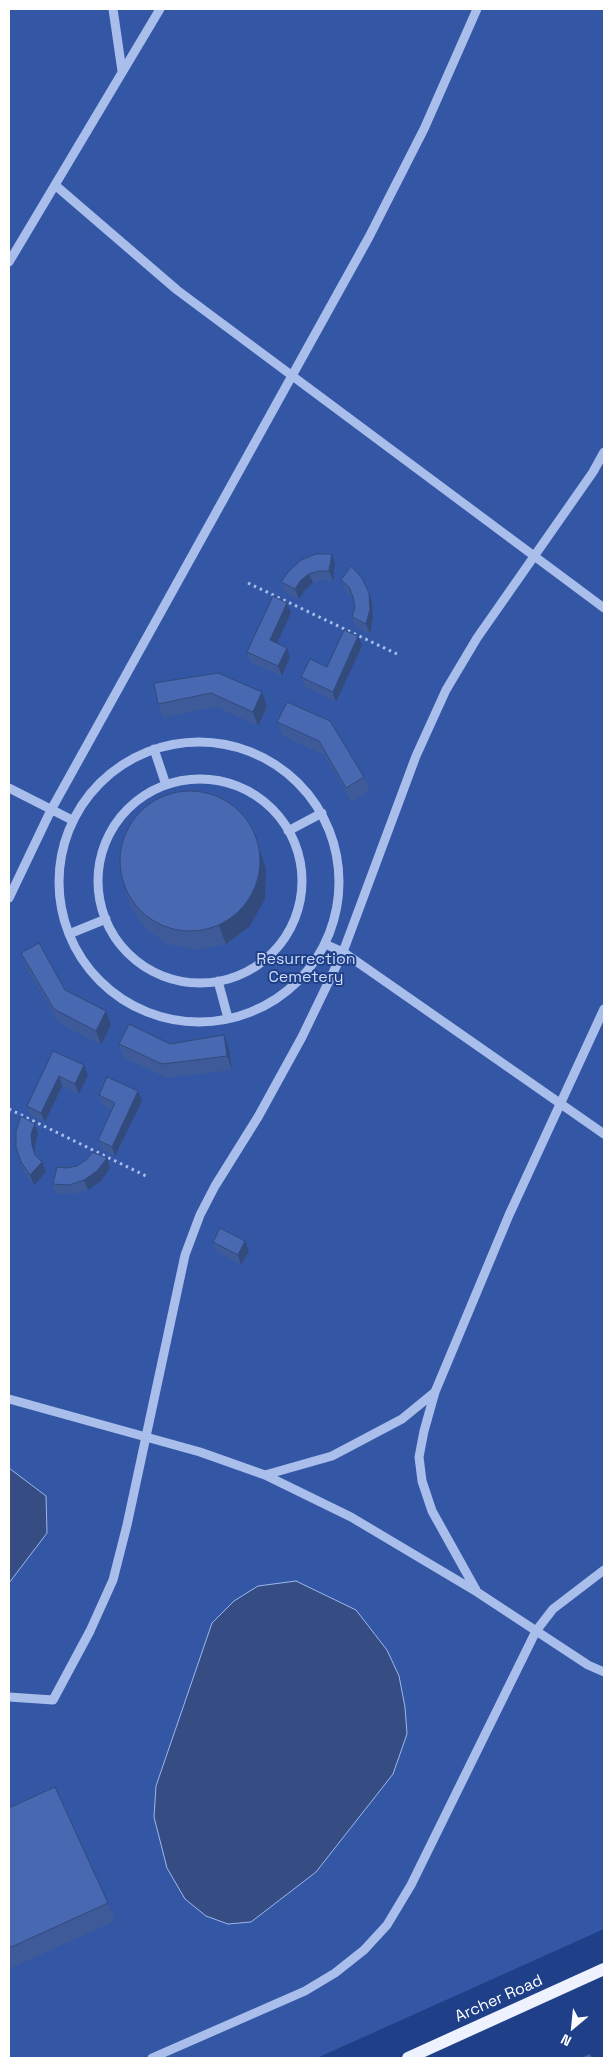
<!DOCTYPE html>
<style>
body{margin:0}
#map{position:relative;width:613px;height:2067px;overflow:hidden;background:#1f3f88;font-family:"Space Grotesk",sans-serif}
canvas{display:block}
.frame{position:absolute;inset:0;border:10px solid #fff;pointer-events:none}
.north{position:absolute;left:548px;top:2002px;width:50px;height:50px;-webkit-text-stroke:4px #1f3f88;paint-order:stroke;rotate:208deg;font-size:14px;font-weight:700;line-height:20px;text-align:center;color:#fff}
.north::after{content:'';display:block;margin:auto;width:18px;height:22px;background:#fff;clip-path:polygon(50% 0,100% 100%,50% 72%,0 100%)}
</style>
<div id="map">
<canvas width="613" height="2067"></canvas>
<div class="frame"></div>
<div class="north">N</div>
</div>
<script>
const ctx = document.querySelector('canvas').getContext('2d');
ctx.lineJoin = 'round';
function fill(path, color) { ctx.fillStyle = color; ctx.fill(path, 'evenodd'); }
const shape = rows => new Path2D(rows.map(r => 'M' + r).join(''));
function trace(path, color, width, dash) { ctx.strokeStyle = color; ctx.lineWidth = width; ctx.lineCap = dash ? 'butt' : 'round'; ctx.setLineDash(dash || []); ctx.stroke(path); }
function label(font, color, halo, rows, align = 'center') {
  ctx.font = font + ' "Space Grotesk",sans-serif'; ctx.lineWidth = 4; ctx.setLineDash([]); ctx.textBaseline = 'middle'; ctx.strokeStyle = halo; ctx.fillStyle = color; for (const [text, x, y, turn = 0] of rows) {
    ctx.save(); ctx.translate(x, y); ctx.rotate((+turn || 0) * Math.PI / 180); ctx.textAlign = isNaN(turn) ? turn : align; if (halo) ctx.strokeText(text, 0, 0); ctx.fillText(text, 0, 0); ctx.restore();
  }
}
fill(shape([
 [9,9,604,9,604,1929,317,2058,9,2058]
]), '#3357a5');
const water = shape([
 [9,1468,46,1496,47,1533,9,1583,9,1468],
 [296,1581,356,1610,387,1650,399,1676,405,1707,407,1734,393,1774,316,1872,251,1922,228,1924,206,1916,185,1899,167,1868,154,1817,156,1786,212,1623,234,1601,258,1586,296,1581]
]);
fill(water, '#354d83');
trace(water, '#9db7ec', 1);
trace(shape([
 [248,583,399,655],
 [9,1109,146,1176]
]), '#aabeeb', 3, [2.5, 4]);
trace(shape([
 [113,9,122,71],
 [55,185,177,290,604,608],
 [9,262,160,9],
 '59 882a140 140 0 1 1 280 0a140 140 0 1 1-280 0Z',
 [154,749,166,785],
 '98 881a102 102 0 1 1 204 0a102 102 0 1 1-204 0Z',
 [9,788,72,820],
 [288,831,322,813],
 [9,898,51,810,369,237,424,129,477,9],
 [69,934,106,919],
 [325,944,343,952,604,1134],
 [218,981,228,1018],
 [9,1399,200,1452,265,1475,351,1517,477,1592,588,1665,604,1672],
 [265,1475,332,1456,402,1419,435,1392],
 [476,1590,432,1511,422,1481,419,1457,424,1431,435,1392,509,1215,604,1009],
 [9,1697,53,1700,90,1631,113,1580,127,1525,185,1255,200,1215,215,1186,258,1117,302,1037,343,952,416,756,446,690,477,638,593,472,604,452],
 [152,2058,305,1991,335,1973,364,1950,387,1925,411,1885,536,1631,553,1609,604,1570]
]), '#aabeeb', 9);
trace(shape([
 [408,2058,604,1969]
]), '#eef2fe', 12);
fill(shape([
 [335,563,333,581,323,580,313,583,305,590,299,599,285,592,281,582],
 [341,580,372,602,373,618,370,634,356,627,352,617,355,607,354,600,352,597,345,590],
 [291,613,277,643,290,657,282,676,250,662,247,652],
 [362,646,336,702,305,687,301,677,327,667],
 [154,683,262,692,267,706,258,726,216,707,163,718,158,704],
 [330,721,364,777,370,791,352,802,324,755,283,736,277,722],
 [266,869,265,899,250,926,226,944,196,950,167,944,146,929,132,909,125,891],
 [21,953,65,990,106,1011,111,1025,101,1045,59,1023,26,967],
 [224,1035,229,1049,232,1070,167,1078,124,1058,119,1044,170,1044],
 [53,1051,84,1065,88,1075,79,1094,62,1086,45,1122,30,1115,27,1106],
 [99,1095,142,1101,115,1156,101,1149,98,1140,112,1109,102,1105],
 [38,1134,35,1144,35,1154,46,1172,34,1185,24,1172,16,1147],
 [107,1158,110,1168,101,1181,88,1190,72,1194,56,1194,53,1184,67,1168],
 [245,1241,249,1251,241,1265,216,1251,213,1242],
 [9,1808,108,1903,115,1921,9,1969]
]), '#3e5a98');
fill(shape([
 [332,554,335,563,333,581,329,571],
 [309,574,313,583,305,590,299,599,295,589,301,580],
 [369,593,372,602,373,618,370,634,366,624],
 [287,603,291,613,274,650,270,640],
 [358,636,362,646,336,702,333,692],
 [287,648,290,657,282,676,278,666],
 [262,692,267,706,258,726,253,712],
 [260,851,266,869,265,899,250,926,226,944,219,926],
 [106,1011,111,1025,101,1045,96,1031],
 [224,1035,229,1049,232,1070,227,1056],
 [84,1065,88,1075,79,1094,75,1084],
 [59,1076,62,1086,45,1122,41,1113],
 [138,1091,142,1101,115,1156,112,1147],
 [35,1124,38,1134,35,1144,35,1154,32,1145,31,1134],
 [107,1158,110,1168,101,1181,88,1190,84,1180],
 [42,1162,46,1172,34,1185,30,1175],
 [245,1241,249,1251,241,1265,238,1255]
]), '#324a7c');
const building = shape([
 [316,554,332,554,329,571,319,571,309,574,301,580,295,589,281,582,289,571,301,560,316,554],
 [351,566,362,578,369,593,370,609,366,624,352,617,355,607,353,597,349,587,341,580,351,566],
 [273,596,287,603,270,640,287,648,278,666,247,652,273,596],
 [344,630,358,636,333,692,301,677,310,659,327,667,344,630],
 [218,673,262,692,253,712,211,693,158,704,154,683,218,673],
 [287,702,330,721,364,777,346,788,319,741,277,722,287,702],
 '120 861a70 70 0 1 1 140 0a70 70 0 1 1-140 0Z',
 [39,943,65,990,106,1011,96,1031,54,1009,21,953,39,943],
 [129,1024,170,1044,224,1035,227,1056,162,1064,119,1044,129,1024],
 [53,1051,84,1065,75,1084,59,1076,41,1113,27,1106,53,1051],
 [107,1077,138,1091,112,1147,98,1140,115,1103,99,1095,107,1077],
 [21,1116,35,1124,31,1134,32,1145,35,1155,42,1162,30,1175,21,1162,16,1147,16,1131,21,1116],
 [93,1152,107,1158,97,1171,84,1180,69,1185,53,1184,57,1167,67,1168,77,1166,86,1160,93,1152],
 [220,1228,245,1241,238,1255,213,1242,220,1228],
 [55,1787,108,1903,9,1948,9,1808,55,1787],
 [590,2054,592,2058,580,2058,590,2054]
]);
fill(building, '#4869b1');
trace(building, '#324a7c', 1);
label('16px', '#cedcf8', '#1f3f88', [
 ["Resurrection",306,960],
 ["Cemetery",306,978]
]);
label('16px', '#fff', '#1f3f88', [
 ["Archer Road",499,1999,-24]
]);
</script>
